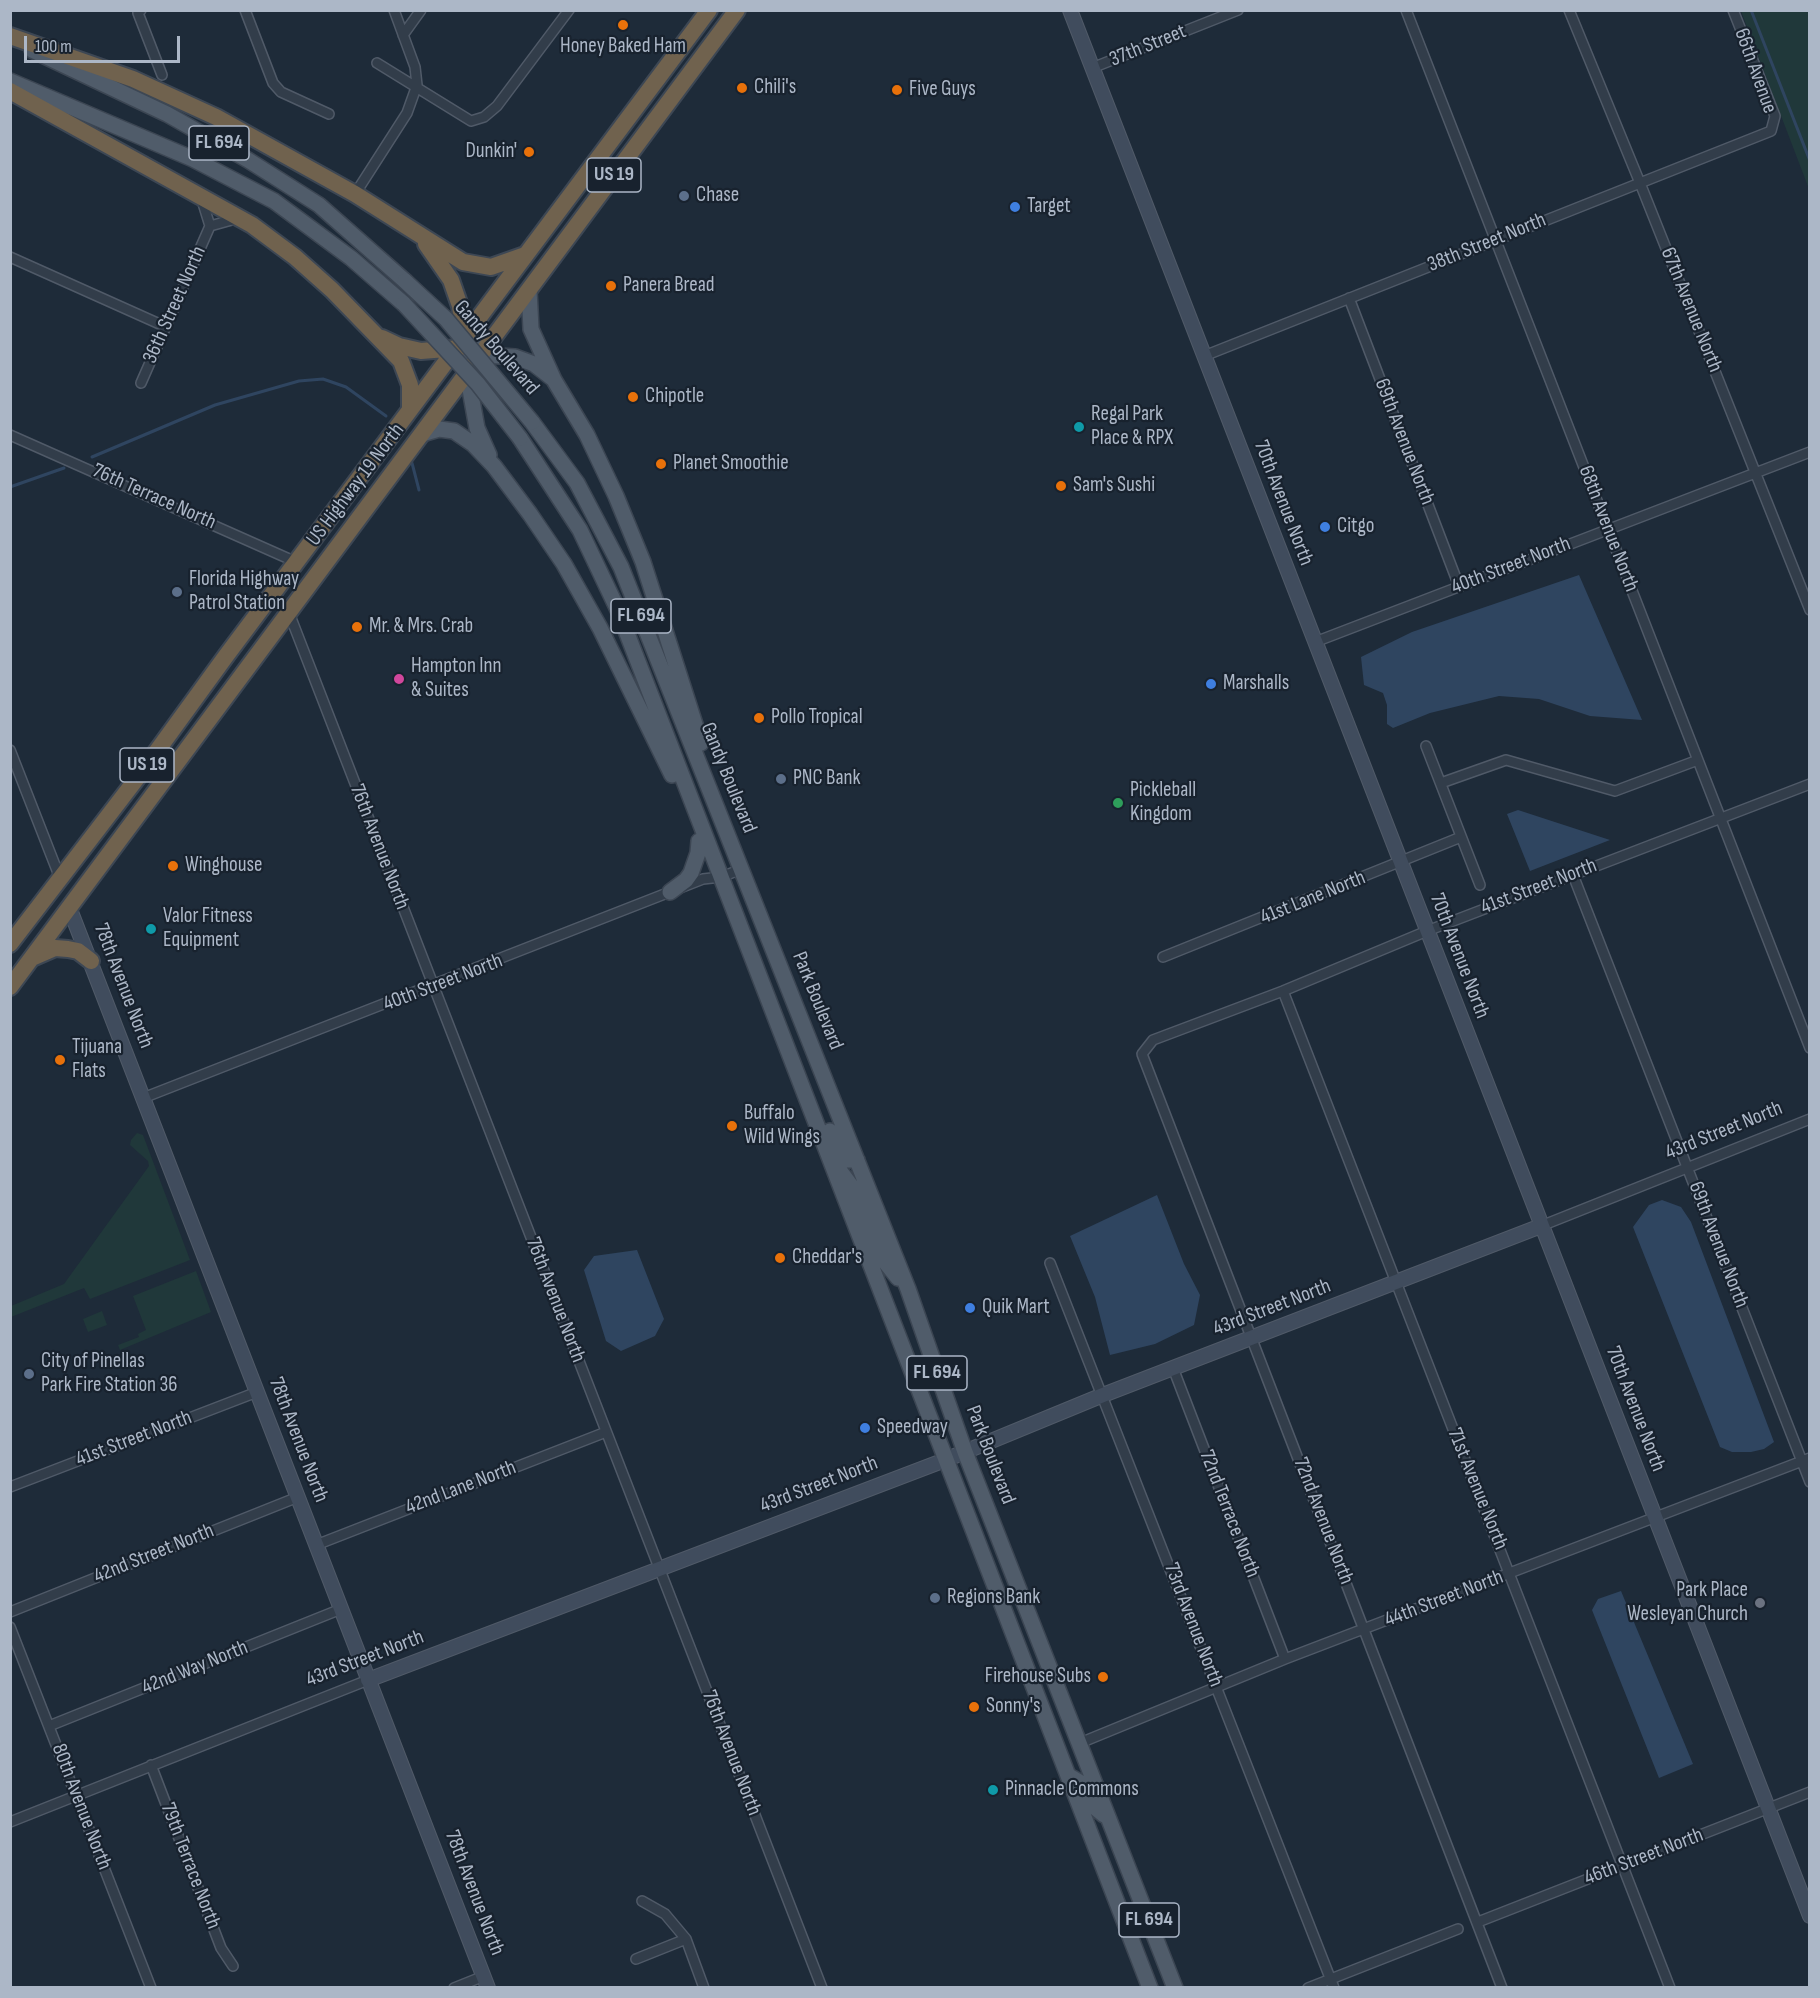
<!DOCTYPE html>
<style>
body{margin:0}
#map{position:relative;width:1820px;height:1998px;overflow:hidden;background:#1e2b39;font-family:"Sofia Sans Condensed",sans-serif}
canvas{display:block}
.frame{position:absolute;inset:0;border:12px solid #acb7c7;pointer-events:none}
.scale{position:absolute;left:24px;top:36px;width:156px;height:27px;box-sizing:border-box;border:3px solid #acb7c7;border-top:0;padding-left:8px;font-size:18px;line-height:21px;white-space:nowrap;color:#acb7c7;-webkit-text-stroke:4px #18222e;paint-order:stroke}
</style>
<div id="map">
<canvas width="1820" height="1998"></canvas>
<div class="frame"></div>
<div class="scale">100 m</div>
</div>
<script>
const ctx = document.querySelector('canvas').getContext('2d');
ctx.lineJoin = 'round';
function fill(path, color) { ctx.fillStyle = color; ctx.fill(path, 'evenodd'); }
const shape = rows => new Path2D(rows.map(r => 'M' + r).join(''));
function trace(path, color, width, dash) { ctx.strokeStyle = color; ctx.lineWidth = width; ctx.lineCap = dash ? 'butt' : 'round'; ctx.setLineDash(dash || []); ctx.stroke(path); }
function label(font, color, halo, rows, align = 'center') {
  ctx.font = font + ' "Sofia Sans Condensed",sans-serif'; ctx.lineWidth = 4.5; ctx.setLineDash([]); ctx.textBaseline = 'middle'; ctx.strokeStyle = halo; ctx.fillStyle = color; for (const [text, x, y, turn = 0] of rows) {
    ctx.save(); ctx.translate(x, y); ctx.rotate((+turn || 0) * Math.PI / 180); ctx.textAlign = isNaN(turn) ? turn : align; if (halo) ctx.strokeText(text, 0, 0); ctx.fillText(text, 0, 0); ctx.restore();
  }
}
fill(shape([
 [1741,11,1809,11,1809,189],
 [137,1133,143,1135,190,1260,90,1299,84,1288,11,1317,11,1306,64,1284,149,1166,148,1161,130,1145,131,1140],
 [196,1271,211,1312,120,1350,118,1345,139,1337,138,1334,146,1330,133,1296],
 [102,1311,107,1325,88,1332,83,1319]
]), '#20383a');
fill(shape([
 [1579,575,1642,720,1590,716,1539,699,1499,696,1430,713,1393,728,1387,724,1387,705,1383,693,1364,685,1361,657,1412,632],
 [1518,810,1610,840,1530,871,1507,814],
 [1157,1195,1184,1264,1200,1295,1194,1325,1155,1344,1110,1355,1095,1297,1070,1236],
 [1662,1200,1681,1207,1691,1222,1774,1442,1764,1449,1751,1452,1732,1452,1720,1447,1633,1227,1649,1205],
 [637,1250,664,1319,655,1336,621,1351,606,1341,584,1270,594,1256],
 [1621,1591,1693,1764,1659,1778,1592,1610,1598,1599]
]), '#2f4560');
trace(shape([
 [1751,10,1810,161],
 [92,457,215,405,299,381,323,379,346,387,386,416],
 [412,463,419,490],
 [10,487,64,468]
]), '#2f4560', 3);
const street = shape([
 [141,10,138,13,162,75],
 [245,10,273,83,281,92,329,114],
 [1406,10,1810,1048],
 [1569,10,1640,183,1810,610],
 [403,35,421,10],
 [377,63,471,121,484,117,497,106,569,10],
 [1092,68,1238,10],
 [355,194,407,113,417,85,415,67,394,10],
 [201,197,210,226],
 [10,257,164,326],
 [1349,298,1459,586],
 [1204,356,1771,131,1775,116,1733,10],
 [141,383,210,226,239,218],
 [10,435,296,562],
 [289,613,822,1988],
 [1315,642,1810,452],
 [1426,746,1480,885],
 [10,750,60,878],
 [1441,783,1506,760,1615,791,1698,760],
 [1573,875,1810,1482],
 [1163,957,1461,837],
 [1283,991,1670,1988],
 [143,1098,703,879,721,877,742,869],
 [1541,1226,1810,1119],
 [1050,1263,1334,1988],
 [1173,1368,1285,1659],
 [10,1487,257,1392],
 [316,1545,606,1432],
 [10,1612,298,1497],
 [10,1627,151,1988],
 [49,1726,341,1609],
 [1080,1743,1285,1659,1810,1458],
 [151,1765,221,1948,233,1966],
 [10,1822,368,1680],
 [642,1901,665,1914,686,1939,704,1988],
 [1478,1922,1810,1792],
 [636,1959,686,1939],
 [454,1988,484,1976],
 [1308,1988,1458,1929],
 [1502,1988,1142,1054,1153,1040,1283,991,1427,931,1810,784]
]);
const secondary = shape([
 [1070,10,1810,1916],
 [69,907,488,1988],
 [368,1680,945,1460,1103,1395,1541,1226]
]);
const primary = shape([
 [32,50,167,114,248,160,319,205,405,281],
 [10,81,193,159,274,201,351,258,404,304],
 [529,290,531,329,554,380,587,435,616,496,643,562,701,743],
 [479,319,467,373,477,428,489,455],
 [471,354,515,357,534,364,552,378],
 [532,422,577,483,621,567,908,1289,965,1452,1175,1988],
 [422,434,439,429,454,431,473,444,494,466,530,514,564,564,600,628,672,775],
 [520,438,580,530,618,610,1150,1988],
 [670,892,686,880,691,873,698,853,699,841],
 [830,1131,841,1153,847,1160,857,1160],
 [840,1171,852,1187,878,1253,898,1278],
 [1069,1776,1081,1783,1093,1806,1104,1815]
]);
const highway = shape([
 [10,36,133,79,216,117,355,194,463,262,491,267,525,255],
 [10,91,252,225,295,257,332,290,401,361,410,385,410,410],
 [426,244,451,280,460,306,465,340],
 [382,338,399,346,421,351,459,348],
 [10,944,141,773,226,656,709,10],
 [32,958,55,948,68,949,78,951,91,961],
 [10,987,737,10]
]);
trace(street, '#505a68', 12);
trace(secondary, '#505a68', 16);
trace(primary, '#3c4653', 18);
trace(highway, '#3d4754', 20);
trace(street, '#323d4a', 9);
trace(secondary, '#404c5d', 14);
trace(primary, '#505c6a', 15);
trace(highway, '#70624e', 16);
const primaryBridge = shape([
 [405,281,446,319,532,422],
 [404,304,478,384,520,438]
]);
trace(primaryBridge, '#3c4653', 18, []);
trace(primaryBridge, '#505c6a', 15);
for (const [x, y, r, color] of [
 [623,25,6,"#e8710a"],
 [742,88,6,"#e8710a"],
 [897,90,6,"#e8710a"],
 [529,152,6,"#e8710a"],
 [684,196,6,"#5c6f8a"],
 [1015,207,6,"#3f7fe0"],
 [611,286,6,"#e8710a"],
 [633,397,6,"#e8710a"],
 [1079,427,6,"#0f9aa8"],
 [661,464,6,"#e8710a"],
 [1061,486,6,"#e8710a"],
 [1325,527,6,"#3f7fe0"],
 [177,592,6,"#5c6f8a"],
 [357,627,6,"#e8710a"],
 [399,679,6,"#d1479c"],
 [1211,684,6,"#3f7fe0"],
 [759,718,6,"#e8710a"],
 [781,779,6,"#5c6f8a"],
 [1118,803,6,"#2e9e5b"],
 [173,866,6,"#e8710a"],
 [151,929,6,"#0f9aa8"],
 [60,1060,6,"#e8710a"],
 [732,1126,6,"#e8710a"],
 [780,1258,6,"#e8710a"],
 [970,1308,6,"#3f7fe0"],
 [29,1374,6,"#5c6f8a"],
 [865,1428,6,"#3f7fe0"],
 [935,1598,6,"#5c6f8a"],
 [1760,1603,6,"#6b7280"],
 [1103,1677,6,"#e8710a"],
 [974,1707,6,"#e8710a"],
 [993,1790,6,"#0f9aa8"]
]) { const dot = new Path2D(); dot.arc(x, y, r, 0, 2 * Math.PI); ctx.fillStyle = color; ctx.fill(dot); trace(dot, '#18222e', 2); }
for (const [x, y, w] of [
 [219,143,60],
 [614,175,54],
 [641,616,60],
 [147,765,54],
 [937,1373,60],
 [1149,1920,60]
]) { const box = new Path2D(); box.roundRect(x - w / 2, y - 17, w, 34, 4.5); ctx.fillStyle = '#18222e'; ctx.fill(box); trace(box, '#acb7c7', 1.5); }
label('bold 20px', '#acb7c7', null, [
 ["FL 694",219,143],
 ["US 19",614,175],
 ["FL 694",641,616],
 ["US 19",147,765],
 ["FL 694",937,1373],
 ["FL 694",1149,1920]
]);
label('21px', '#acb7c7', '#18222e', [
 ["37th Street",1148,46,-22],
 ["66th Avenue",1755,71,70],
 ["38th Street North",1487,243,-22],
 ["36th Street North",175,305,-66],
 ["67th Avenue North",1691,310,68],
 ["Gandy Boulevard",496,348,49],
 ["69th Avenue North",1404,442,69],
 ["US Highway 19 North",356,485,-53],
 ["76th Terrace North",154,497,24],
 ["70th Avenue North",1283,503,69],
 ["68th Avenue North",1608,529,69],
 ["40th Street North",1511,566,-21],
 ["Gandy Boulevard",728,778,68],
 ["76th Avenue North",379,847,69],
 ["41st Street North",1539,887,-21],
 ["41st Lane North",1313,898,-22],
 ["70th Avenue North",1459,956,69],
 ["40th Street North",443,983,-21],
 ["78th Avenue North",123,986,69],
 ["Park Boulevard",817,1001,68],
 ["43rd Street North",1724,1131,-22],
 ["69th Avenue North",1718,1245,69],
 ["76th Avenue North",555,1300,69],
 ["43rd Street North",1272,1308,-21],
 ["70th Avenue North",1635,1409,69],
 ["41st Street North",134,1439,-21],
 ["78th Avenue North",298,1440,69],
 ["Park Boulevard",990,1455,69],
 ["43rd Street North",819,1485,-21],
 ["42nd Lane North",461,1488,-21],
 ["71st Avenue North",1477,1489,68],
 ["72nd Terrace North",1229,1514,69],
 ["72nd Avenue North",1323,1521,69],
 ["42nd Street North",154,1554,-22],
 ["44th Street North",1444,1599,-21],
 ["73rd Avenue North",1193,1625,69],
 ["43rd Street North",365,1659,-21],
 ["42nd Way North",195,1668,-22],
 ["76th Avenue North",731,1753,69],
 ["80th Avenue North",81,1807,69],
 ["46th Street North",1644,1857,-21],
 ["79th Terrace North",190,1866,69],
 ["78th Avenue North",474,1893,69]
]);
label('21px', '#acb7c7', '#18222e', [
 ["Honey Baked Ham",623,47,"center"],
 ["Chili's",754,88],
 ["Five Guys",909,90],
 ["Dunkin'",517,152,"right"],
 ["Chase",696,196],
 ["Target",1027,207],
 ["Panera Bread",623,286],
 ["Chipotle",645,397],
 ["Regal Park",1091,415],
 ["Place & RPX",1091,439],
 ["Planet Smoothie",673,464],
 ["Sam's Sushi",1073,486],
 ["Citgo",1337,527],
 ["Florida Highway",189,580],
 ["Patrol Station",189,604],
 ["Mr. & Mrs. Crab",369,627],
 ["Hampton Inn",411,667],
 ["& Suites",411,691],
 ["Marshalls",1223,684],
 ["Pollo Tropical",771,718],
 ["PNC Bank",793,779],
 ["Pickleball",1130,791],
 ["Kingdom",1130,815],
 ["Winghouse",185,866],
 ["Valor Fitness",163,917],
 ["Equipment",163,941],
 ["Tijuana",72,1048],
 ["Flats",72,1072],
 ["Buffalo",744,1114],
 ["Wild Wings",744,1138],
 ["Cheddar's",792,1258],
 ["Quik Mart",982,1308],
 ["City of Pinellas",41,1362],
 ["Park Fire Station 36",41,1386],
 ["Speedway",877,1428],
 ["Park Place",1748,1591,"right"],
 ["Wesleyan Church",1748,1615,"right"],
 ["Regions Bank",947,1598],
 ["Firehouse Subs",1091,1677,"right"],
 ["Sonny's",986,1707],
 ["Pinnacle Commons",1005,1790]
], 'left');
</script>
